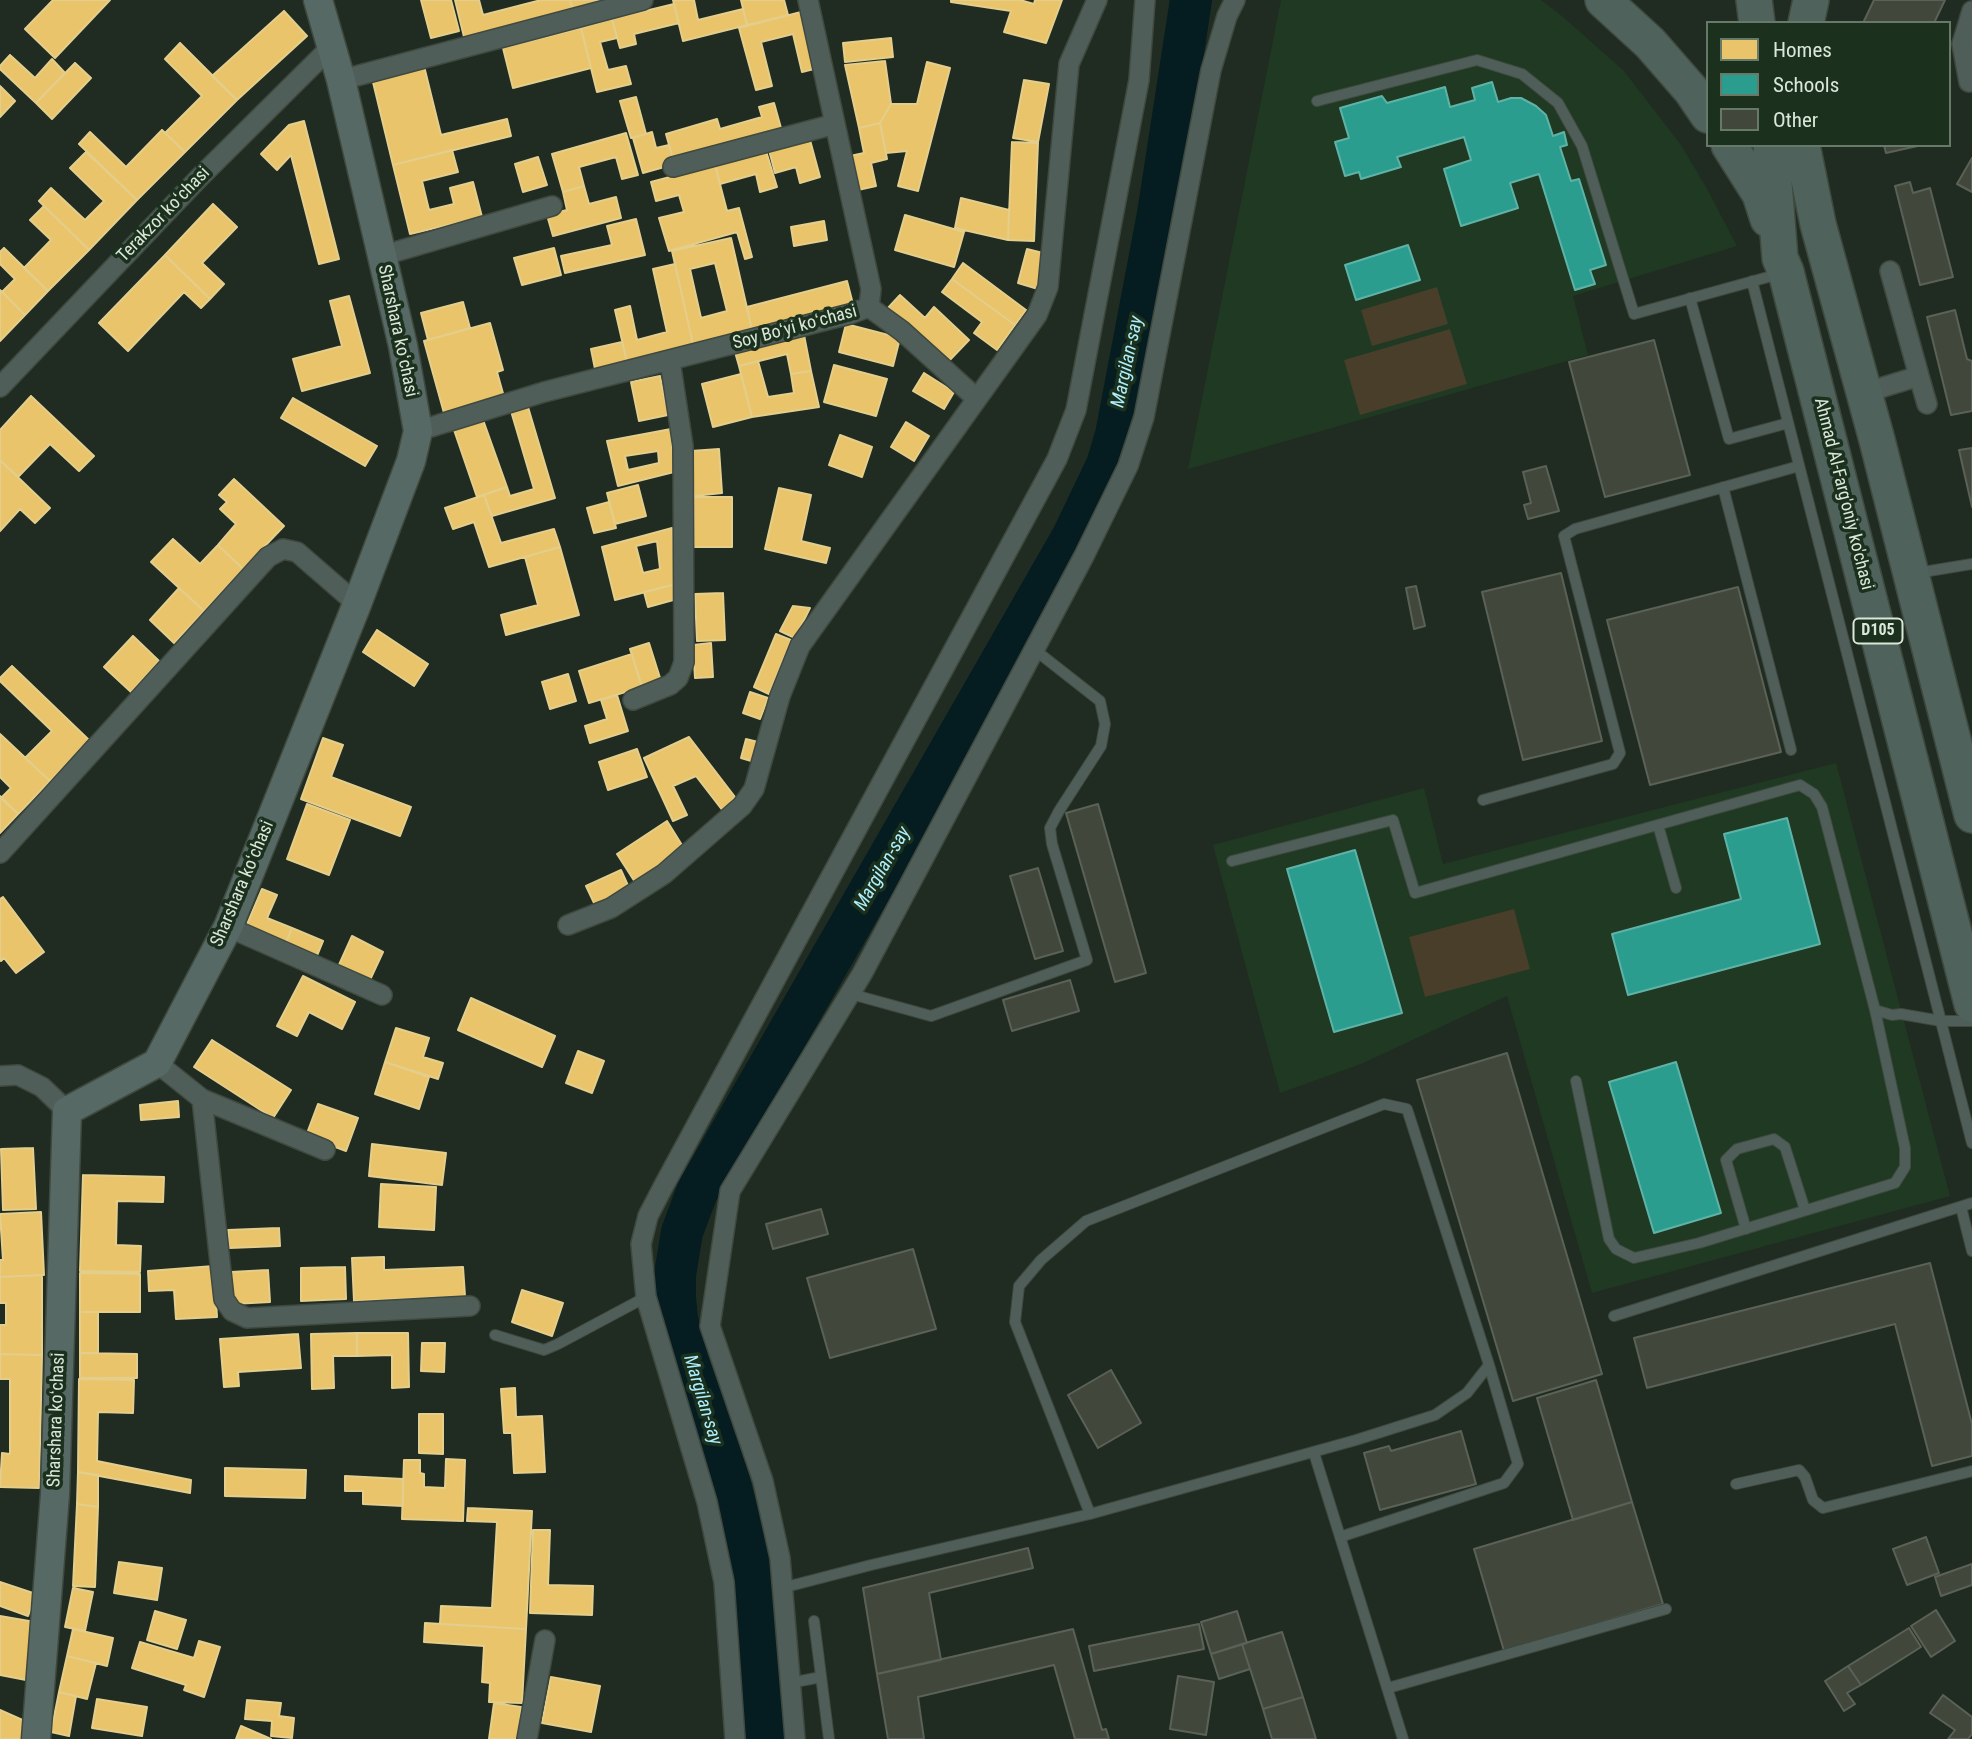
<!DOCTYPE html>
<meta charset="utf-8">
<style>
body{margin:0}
#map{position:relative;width:1972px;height:1739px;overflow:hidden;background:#202c21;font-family:"Roboto Condensed",sans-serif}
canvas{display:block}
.legend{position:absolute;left:1706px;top:21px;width:245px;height:126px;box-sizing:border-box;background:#1b311d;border:2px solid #677a69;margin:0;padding:9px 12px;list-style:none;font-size:21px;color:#dae7da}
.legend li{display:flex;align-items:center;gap:14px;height:35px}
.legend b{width:35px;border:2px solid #677a69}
</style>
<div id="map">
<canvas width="1972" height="1739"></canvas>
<ul class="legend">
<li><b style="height:19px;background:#e9c46a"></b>Homes</li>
<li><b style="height:19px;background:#2a9d8f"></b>Schools</li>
<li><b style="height:19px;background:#41473b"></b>Other</li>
</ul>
</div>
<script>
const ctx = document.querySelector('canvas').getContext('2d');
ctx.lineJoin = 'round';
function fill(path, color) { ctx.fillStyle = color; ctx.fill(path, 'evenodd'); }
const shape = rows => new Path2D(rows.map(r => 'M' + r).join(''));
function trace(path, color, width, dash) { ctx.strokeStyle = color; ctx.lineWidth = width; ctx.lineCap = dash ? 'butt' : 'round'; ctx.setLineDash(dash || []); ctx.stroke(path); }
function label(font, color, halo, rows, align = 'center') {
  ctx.font = font + ' "Roboto Condensed",sans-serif'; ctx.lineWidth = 7; ctx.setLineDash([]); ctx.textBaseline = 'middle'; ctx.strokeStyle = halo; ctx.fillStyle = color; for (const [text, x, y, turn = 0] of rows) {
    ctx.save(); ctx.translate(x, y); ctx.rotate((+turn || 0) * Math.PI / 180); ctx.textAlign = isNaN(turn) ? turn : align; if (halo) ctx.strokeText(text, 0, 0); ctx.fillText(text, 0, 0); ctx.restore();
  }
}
fill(shape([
 [1281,0,1541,0,1562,16,1624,71,1681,145,1706,187,1737,246,1573,296,1588,355,1188,469],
 [1836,763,1950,1196,1592,1293,1507,996,1361,1064,1280,1093,1213,845,1424,788,1443,864]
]), '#1f3922');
fill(shape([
 [1437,287,1448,324,1372,346,1361,310],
 [1450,329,1467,384,1360,415,1344,360],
 [1514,909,1530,969,1425,997,1409,937]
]), '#483e29');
const homes = shape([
 [53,0,110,0,55,58,25,29,53,0],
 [421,0,451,0,459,31,431,38,421,0],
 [455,0,479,0,483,15,541,0,570,0,574,14,465,41,455,0],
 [570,0,628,0,574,14,570,0],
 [673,0,694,0,698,20,743,9,747,25,683,41,673,0],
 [741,0,784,0,788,15,747,25,741,0],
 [951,0,1020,0,1034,4,1035,0,1062,0,1046,43,1004,32,1011,11,951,2,951,0],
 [674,4,679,23,634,34,636,44,620,48,612,19,674,4],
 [284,11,307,36,237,100,212,76,284,11],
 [801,12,814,69,802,72,793,34,761,42,772,86,756,90,739,28,801,12],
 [612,19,617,38,600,42,608,70,626,66,631,84,597,92,581,28,612,19],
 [581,28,591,68,513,88,503,48,581,28],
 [891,38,893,57,845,62,843,43,891,38],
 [180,43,237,100,185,152,165,133,202,96,165,59,180,43],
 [10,55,35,78,52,59,65,73,36,103,0,69,0,66,10,55],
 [885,61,891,104,880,123,859,128,845,65,885,61],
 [927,62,950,68,918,191,898,186,907,151,886,153,880,123,891,104,917,104,927,62],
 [75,63,91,78,52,119,36,103,75,63],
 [424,66,441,135,507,119,511,136,393,165,372,78,424,66],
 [1024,80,1049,84,1038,142,1013,138,1024,80],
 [0,86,15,101,0,117,0,86],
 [636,97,646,134,631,138,620,101,636,97],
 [774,103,781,128,673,159,666,134,717,119,720,129,762,117,759,107,774,103],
 [304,121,339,259,319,264,291,155,277,170,261,154,289,125,304,121],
 [880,123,887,159,871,163,876,186,858,190,850,156,864,153,859,128,880,123],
 [162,130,185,152,137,200,79,144,90,132,126,167,162,130],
 [652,132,656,148,669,145,675,164,643,173,633,138,652,132],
 [626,133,638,175,622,179,616,157,579,167,584,186,563,192,552,154,626,133],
 [810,140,820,177,800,183,796,167,775,173,769,150,810,140],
 [1012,142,1038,143,1034,241,1008,240,1012,142],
 [452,150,458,172,422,181,429,210,454,204,450,188,473,182,482,217,410,234,393,165,452,150],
 [766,151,777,187,760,192,756,174,720,184,715,165,766,151],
 [86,152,137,200,89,250,39,201,51,188,85,220,104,201,70,168,86,152],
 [538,157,547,185,523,192,515,164,538,157],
 [715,165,727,211,739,208,752,257,745,259,737,232,669,251,659,218,684,212,679,195,656,201,651,182,715,165],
 [584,186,589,204,616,197,621,218,553,236,547,215,567,210,563,192,584,186],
 [961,198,1009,210,1008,240,955,228,961,198],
 [213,204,237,227,202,263,224,284,210,299,165,255,213,204],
 [44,206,89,250,48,291,24,268,51,240,30,220,44,206],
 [905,215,964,232,954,267,895,250,905,215],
 [636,219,645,255,565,273,561,256,612,245,607,226,636,219],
 [824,221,827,240,794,246,791,227,824,221],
 [731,238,752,330,693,344,672,251,731,238],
 [715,263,727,311,701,318,690,269,715,263],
 [4,248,48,291,25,315,2,292,15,279,0,264,0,252,4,248],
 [554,248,561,275,522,285,514,258,554,248],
 [1027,249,1047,254,1038,289,1018,283,1027,249],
 [165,255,210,299,201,308,184,292,128,351,99,323,165,255],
 [963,263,1026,310,1015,325,952,279,963,263],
 [675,264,693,344,627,362,615,310,630,306,637,340,667,332,653,269,675,264],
 [952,279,1015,325,997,350,974,333,982,322,942,292,952,279],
 [847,281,853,304,752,330,747,307,847,281],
 [0,290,25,315,0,341,0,290],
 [900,295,925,318,934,307,969,340,946,364,887,309,900,295],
 [349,296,370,373,302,391,293,359,342,346,330,301,349,296],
 [463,302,470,328,428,340,421,313,463,302],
 [490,323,503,370,497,372,504,397,444,413,424,341,490,323],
 [846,324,900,338,893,366,839,352,846,324],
 [804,335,811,371,791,374,787,354,739,366,735,352,804,335],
 [622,342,627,362,595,369,591,349,622,342],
 [758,361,768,397,794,393,791,374,811,371,819,407,752,417,739,366,758,361],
 [834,365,887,379,876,416,824,402,834,365],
 [924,373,954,392,944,409,913,391,924,373],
 [741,374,752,417,713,427,702,384,741,374],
 [660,376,668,415,639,421,631,382,660,376],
 [31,396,94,456,79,471,50,444,18,477,0,460,0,430,31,396],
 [293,398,377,446,365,466,281,418,293,398],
 [528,407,555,498,492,516,484,495,507,487,510,496,534,489,511,411,528,407],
 [482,417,507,487,477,497,453,427,482,417],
 [906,422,929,436,914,461,891,447,906,422],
 [671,429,674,472,618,486,607,441,671,429],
 [658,451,659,463,628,470,625,456,658,451],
 [840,435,872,447,862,477,829,465,840,435],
 [719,449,722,493,694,496,691,451,719,449],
 [0,460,50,508,35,523,20,509,0,531,0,460],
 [234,479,284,526,243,569,218,545,236,524,220,509,227,502,219,495,234,479],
 [638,485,646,516,615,524,607,493,638,485],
 [779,488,811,495,801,541,830,548,826,563,765,549,779,488],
 [484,495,501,543,554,529,560,547,489,567,474,522,453,529,445,508,484,495],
 [694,497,732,497,732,547,694,547,694,497],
 [609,502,616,528,594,533,587,508,609,502],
 [672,528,676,584,615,600,602,547,672,528],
 [657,541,660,569,643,573,636,546,657,541],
 [173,539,200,564,218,545,243,569,204,611,151,562,173,539],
 [560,547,579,615,506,635,501,615,538,605,525,557,560,547],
 [676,584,677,599,648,607,644,592,676,584],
 [179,588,204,611,174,643,150,620,179,588],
 [723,593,725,640,697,641,695,594,723,593],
 [793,606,810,608,795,638,780,631,793,606],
 [377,630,428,664,414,686,363,652,377,630],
 [776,634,791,640,769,694,754,687,776,634],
 [133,636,159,661,131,692,104,667,133,636],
 [649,643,661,681,642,687,630,649,649,643],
 [711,643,713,677,695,678,693,645,711,643],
 [632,654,642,687,589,703,579,671,632,654],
 [12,666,89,740,50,781,25,758,52,731,0,681,0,678,12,666],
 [568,674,576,701,550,709,542,682,568,674],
 [750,692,768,698,760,719,743,713,750,692],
 [617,695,628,731,590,743,585,726,607,719,601,700,617,695],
 [0,734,50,781,18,814,1,798,11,788,0,777,0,734],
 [689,737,735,797,723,811,696,776,673,786,687,815,673,821,644,758,689,737],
 [323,738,343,745,331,777,411,807,400,836,301,799,323,738],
 [746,739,762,743,758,763,741,758,746,739],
 [637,749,647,777,608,790,599,762,637,749],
 [0,796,18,814,0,833,0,796],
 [307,804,350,820,329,875,287,859,307,804],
 [667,821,685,850,635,882,617,854,667,821],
 [621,870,630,890,595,905,586,886,621,870],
 [262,889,277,895,267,918,292,928,285,945,245,929,262,889],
 [3,897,44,952,16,973,4,958,1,961,0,959,0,899,3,897],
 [292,928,323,941,316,958,285,945,292,928],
 [352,936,383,952,369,982,338,967,352,936],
 [303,976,355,1002,342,1029,309,1012,297,1036,277,1026,303,976],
 [471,998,555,1036,542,1067,458,1030,471,998],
 [396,1028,429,1038,423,1057,443,1063,438,1079,385,1062,396,1028],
 [212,1040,291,1090,273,1118,194,1067,212,1040],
 [578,1051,604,1061,592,1093,566,1083,578,1051],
 [385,1062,429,1077,419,1109,375,1094,385,1062],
 [178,1101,179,1117,141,1120,140,1105,178,1101],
 [318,1104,358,1118,346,1151,306,1136,318,1104],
 [372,1144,446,1153,442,1185,369,1176,372,1144],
 [33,1148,36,1209,3,1210,1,1149,33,1148],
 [83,1175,164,1177,163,1202,117,1201,116,1245,141,1246,140,1272,80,1271,83,1175],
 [381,1184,436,1187,434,1230,379,1227,381,1184],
 [41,1212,44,1275,0,1277,0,1260,3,1260,0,1214,41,1212],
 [279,1228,280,1246,229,1248,228,1230,279,1228],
 [384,1257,384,1270,463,1267,465,1296,354,1301,352,1258,384,1257],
 [214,1266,217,1317,176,1319,174,1290,149,1291,148,1271,214,1266],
 [345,1267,346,1299,301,1301,301,1268,345,1267],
 [268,1270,270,1302,233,1304,231,1272,268,1270],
 [80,1273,140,1274,140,1312,80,1312,80,1273],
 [42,1275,42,1355,0,1354,0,1325,6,1325,6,1303,0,1303,0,1277,42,1275],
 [522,1290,563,1303,552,1336,512,1322,522,1290],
 [80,1312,98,1312,98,1353,80,1353,80,1312],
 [357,1333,408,1333,409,1387,392,1388,392,1355,357,1356,357,1333],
 [357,1333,357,1356,333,1356,334,1388,312,1389,311,1334,357,1333],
 [298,1334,301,1368,238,1372,239,1386,224,1387,220,1339,298,1334],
 [422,1343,445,1343,444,1372,421,1371,422,1343],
 [80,1353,137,1354,137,1378,80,1378,80,1353],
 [0,1354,42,1355,39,1488,0,1487,2,1453,10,1454,10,1379,0,1379,0,1354],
 [79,1379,134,1380,133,1413,98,1412,97,1461,191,1480,190,1493,78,1472,79,1379],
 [515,1388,516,1417,542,1416,545,1472,514,1473,512,1433,504,1433,501,1389,515,1388],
 [419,1414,443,1414,443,1454,419,1453,419,1414],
 [446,1459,465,1460,463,1521,402,1519,404,1460,420,1460,420,1473,424,1474,424,1487,445,1488,446,1459],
 [225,1468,306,1470,305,1498,225,1496,225,1468],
 [78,1472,98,1475,98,1507,77,1504,78,1472],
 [345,1476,403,1479,403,1506,363,1504,363,1491,345,1491,345,1476],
 [77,1504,98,1507,95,1587,73,1586,77,1504],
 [468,1508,532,1511,526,1629,440,1624,441,1606,492,1608,497,1522,467,1521,468,1508],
 [533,1530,550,1530,548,1585,593,1586,592,1615,530,1613,533,1530],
 [119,1562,162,1568,157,1600,114,1593,119,1562],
 [0,1582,36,1594,28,1616,0,1606,0,1582],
 [73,1588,93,1592,85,1631,65,1627,73,1588],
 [155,1611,186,1620,177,1649,147,1640,155,1611],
 [0,1616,35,1622,26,1680,0,1675,0,1616],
 [425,1623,526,1629,522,1703,489,1702,490,1683,482,1682,484,1646,424,1642,425,1623],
 [73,1629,113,1638,107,1666,67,1656,73,1629],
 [199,1641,220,1647,204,1697,184,1690,186,1685,132,1668,140,1642,194,1658,199,1641],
 [67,1656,96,1663,87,1699,59,1692,67,1656],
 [551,1677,600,1686,591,1732,542,1723,551,1677],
 [59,1692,76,1696,69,1736,51,1732,59,1692],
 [97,1699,147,1707,142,1736,92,1728,97,1699],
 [247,1700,281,1703,279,1716,294,1718,292,1738,271,1736,272,1721,245,1719,247,1700],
 [494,1703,521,1707,518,1739,489,1739,494,1703],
 [0,1710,27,1722,26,1739,0,1739,0,1710],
 [241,1726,271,1739,236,1739,241,1726]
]);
fill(homes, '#e9c46a');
trace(homes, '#e4ce8c', 2);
const schools = shape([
 [1492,82,1498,102,1511,98,1521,98,1536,106,1546,115,1553,136,1564,132,1567,145,1560,147,1571,181,1579,179,1606,265,1590,270,1595,284,1575,290,1539,174,1510,183,1518,208,1461,226,1444,169,1471,160,1464,137,1397,157,1401,167,1361,179,1359,172,1345,176,1335,142,1349,138,1340,108,1382,96,1387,103,1445,87,1450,107,1475,100,1472,88,1492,82],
 [1408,245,1420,280,1356,300,1345,265,1408,245],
 [1787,818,1820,944,1628,995,1612,934,1741,899,1724,834,1787,818],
 [1355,850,1402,1013,1334,1032,1287,869,1355,850],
 [1676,1062,1721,1213,1654,1233,1609,1082,1676,1062]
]);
fill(schools, '#2a9d8f');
trace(schools, '#5fb3a6', 2);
trace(shape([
 [765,1739,757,1626,747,1549,728,1477,688,1361,677,1319,675,1298,675,1275,682,1232,697,1192,1072,538,1107,465,1116,435,1158,214,1191,0]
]), '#051d20', 42);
const building = shape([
 [1874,0,1945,0,1934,23,1863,23,1874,0],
 [1884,145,1922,145,1886,153,1884,145],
 [1972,158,1972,192,1957,184,1972,158],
 [1910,182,1913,193,1930,188,1953,277,1920,285,1895,186,1910,182],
 [1955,310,1967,359,1972,361,1972,411,1951,415,1927,317,1955,310],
 [1654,340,1690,475,1605,497,1569,362,1654,340],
 [1972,448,1972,507,1959,450,1972,448],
 [1546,466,1559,511,1528,519,1524,505,1531,503,1523,472,1546,466],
 [1561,573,1602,741,1523,760,1482,592,1561,573],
 [1416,586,1425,626,1414,629,1406,588,1416,586],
 [1738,587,1781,752,1650,785,1607,620,1738,587],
 [1098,804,1146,973,1115,982,1066,813,1098,804],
 [1038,868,1063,951,1035,959,1010,876,1038,868],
 [1070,980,1079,1011,1012,1031,1003,1000,1070,980],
 [1507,1053,1602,1374,1513,1401,1417,1080,1507,1053],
 [821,1209,828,1234,773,1249,766,1224,821,1209],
 [913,1249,936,1329,830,1358,807,1278,913,1249],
 [1930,1263,1972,1424,1972,1456,1932,1466,1895,1324,1647,1388,1634,1338,1930,1263],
 [1111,1370,1141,1423,1098,1448,1068,1395,1111,1370],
 [1596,1380,1632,1502,1573,1520,1537,1398,1596,1380],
 [1461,1431,1476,1484,1380,1510,1364,1453,1389,1446,1391,1451,1461,1431],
 [1632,1502,1663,1604,1504,1651,1474,1549,1632,1502],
 [1926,1537,1939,1573,1907,1585,1893,1549,1926,1537],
 [1028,1548,1033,1568,929,1593,941,1660,877,1674,863,1588,1028,1548],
 [1972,1564,1972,1585,1941,1596,1935,1577,1972,1564],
 [1936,1610,1955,1641,1931,1657,1911,1626,1936,1610],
 [1237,1611,1247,1643,1211,1654,1201,1622,1237,1611],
 [1199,1624,1204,1649,1094,1671,1089,1646,1199,1624],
 [1909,1628,1921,1647,1861,1685,1848,1666,1909,1628],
 [1073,1629,1102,1730,1106,1729,1109,1739,1075,1739,1054,1665,918,1697,924,1739,888,1739,877,1674,1073,1629],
 [1282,1632,1303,1697,1263,1709,1242,1644,1282,1632],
 [1242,1644,1250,1669,1219,1679,1211,1654,1242,1644],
 [1848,1666,1861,1685,1847,1693,1855,1704,1844,1711,1825,1681,1848,1666],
 [1178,1676,1214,1682,1206,1735,1170,1729,1178,1676],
 [1943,1695,1972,1717,1972,1734,1968,1739,1948,1739,1955,1730,1930,1713,1943,1695],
 [1303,1697,1316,1739,1272,1739,1263,1709,1303,1697]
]);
fill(building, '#41473b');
trace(building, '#5b6156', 2);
const lane = shape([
 [1317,101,1477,60,1522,74,1558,103,1582,146,1634,314,1779,274],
 [1752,281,1972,1143],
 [1690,298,1729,439,1788,423],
 [1723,487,1791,750],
 [1917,573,1972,564],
 [1483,800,1613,764,1620,753,1564,536,1575,529,1799,466],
 [1658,825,1676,888],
 [1232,861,1393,820,1415,893,1800,785,1814,794,1822,807,1875,1010,1892,1015,1901,1014,1941,1021,1972,1021],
 [851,994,931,1016,1087,960,1052,844,1050,828,1059,811,1101,746,1105,724,1100,701,1035,650],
 [1576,1081,1609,1239,1616,1249,1634,1258,1699,1243,1895,1183,1905,1167,1905,1148,1875,1010],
 [1961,1207,1972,1251],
 [1746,1229,1726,1160,1737,1149,1774,1139,1785,1147,1805,1210],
 [1614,1316,1972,1203],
 [495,1335,544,1350,558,1344,646,1297],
 [1314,1453,1403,1739],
 [1736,1484,1799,1470,1805,1477,1813,1500,1823,1508,1972,1471],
 [1090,1514,1015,1322,1019,1286,1041,1260,1086,1221,1384,1104,1407,1109,1489,1365,1518,1464,1504,1483,1340,1537],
 [782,1588,871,1565,1090,1514,1356,1440,1435,1415,1467,1393,1489,1365],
 [814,1621,829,1739],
 [790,1683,821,1677],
 [1388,1688,1666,1609]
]);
const street = shape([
 [341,80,643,0],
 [1969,82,1962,44,1972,11],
 [673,167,835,124],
 [381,256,552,206],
 [1890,271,1919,376],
 [869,307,902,331,976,398],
 [0,387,199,178,331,47],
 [1864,393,1919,376,1927,404],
 [418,431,544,392,850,314,869,307,871,289,808,0],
 [633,700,670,685,678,678,684,662,683,446,670,361],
 [0,853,268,557,283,549,297,552,357,604],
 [568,925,611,908,664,874,742,806,754,789,780,696,800,646,1037,315,1048,287,1069,64,1097,0],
 [228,927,382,995],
 [157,1063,202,1099,325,1150],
 [0,1076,18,1075,42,1087,67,1111],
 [202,1099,224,1299,232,1311,247,1318,470,1306],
 [527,1739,545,1640],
 [735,1739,724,1582,707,1502,646,1297,641,1244,648,1216,663,1187,1057,459,1076,410,1139,80,1145,0],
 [795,1739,780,1558,763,1481,710,1326,730,1191,862,974,1084,556,1128,466,1144,417,1211,70,1227,16,1235,0]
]);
const secondary = shape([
 [36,1739,55,1494,67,1111,157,1063,228,927,357,604,411,461,418,431,403,346,341,80,318,0]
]);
const highway = shape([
 [1603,0,1650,43,1691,90,1708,115],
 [1754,0,1757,23],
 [1806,23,1811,0],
 [1729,145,1760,194,1768,219],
 [1771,145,1780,258,1786,272,1972,1004],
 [1802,145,1818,224,1877,440,1972,815]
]);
trace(lane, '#3f493f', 12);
trace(street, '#3f493f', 22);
trace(secondary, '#3f493f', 31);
trace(highway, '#3f493f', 38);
trace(lane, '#505e5a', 10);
trace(street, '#505e5a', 19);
trace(secondary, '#576964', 28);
trace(highway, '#4f635c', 35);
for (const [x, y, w] of [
 [1878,631,49]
]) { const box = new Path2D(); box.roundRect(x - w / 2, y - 12.5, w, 25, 5); ctx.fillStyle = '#1b311d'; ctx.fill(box); trace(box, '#dae7da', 2); }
label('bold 16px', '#dae7da', null, [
 ["D105",1878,631]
]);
label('18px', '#dae7da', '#1b311d', [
 ["Terakzor koʻchasi",164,215,-46],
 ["Soy Boʻyi koʻchasi",795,328,-15],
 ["Sharshara koʻchasi",397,331,78],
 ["Ahmad Al-Farg'oniy ko'chasi",1843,494,76],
 ["Sharshara koʻchasi",243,884,-67],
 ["Sharshara koʻchasi",57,1420,-88]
]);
label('italic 19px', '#aeeffe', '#1b311d', [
 ["Margilan-say",1128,362,-78],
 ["Margilan-say",883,869,-60],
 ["Margilan-say",702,1400,73]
]);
</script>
